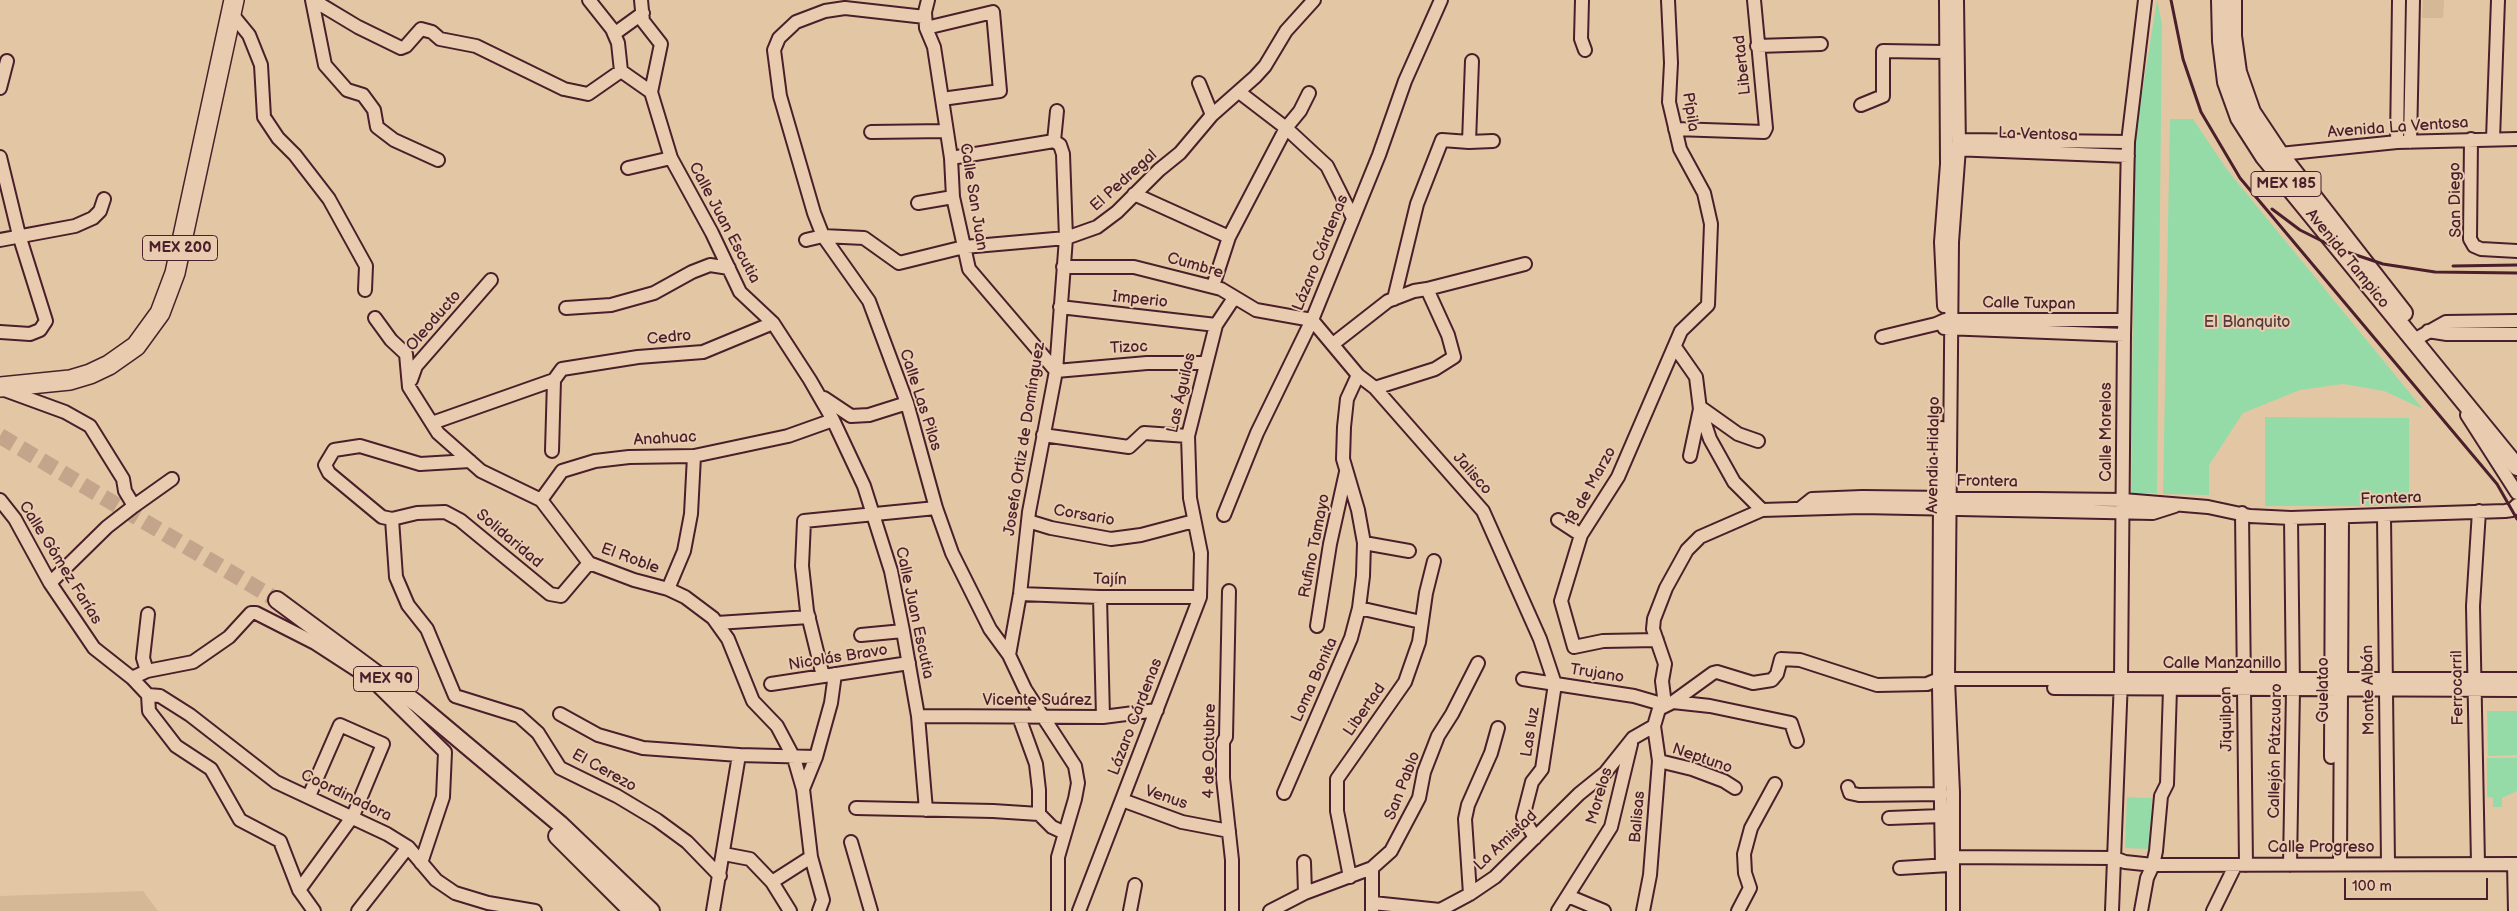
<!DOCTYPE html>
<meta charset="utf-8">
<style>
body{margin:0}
#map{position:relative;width:2517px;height:911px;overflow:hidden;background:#e3c7a4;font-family:"Balsamiq Sans",sans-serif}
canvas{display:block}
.scale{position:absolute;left:2344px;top:878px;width:144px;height:22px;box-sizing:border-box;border:2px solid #4a1f2b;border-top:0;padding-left:6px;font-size:15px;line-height:18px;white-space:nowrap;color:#4a1f2b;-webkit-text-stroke:4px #e9ccaf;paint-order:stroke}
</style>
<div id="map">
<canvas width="2517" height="911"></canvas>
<div class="scale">100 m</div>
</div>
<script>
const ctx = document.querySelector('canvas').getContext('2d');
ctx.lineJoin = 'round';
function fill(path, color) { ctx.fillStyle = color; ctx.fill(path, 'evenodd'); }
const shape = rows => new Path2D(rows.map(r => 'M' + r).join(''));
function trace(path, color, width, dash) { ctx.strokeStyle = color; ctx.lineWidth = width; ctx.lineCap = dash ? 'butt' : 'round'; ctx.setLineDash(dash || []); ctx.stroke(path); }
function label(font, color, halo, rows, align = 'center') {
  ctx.font = font + ' "Balsamiq Sans",sans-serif'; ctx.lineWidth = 4; ctx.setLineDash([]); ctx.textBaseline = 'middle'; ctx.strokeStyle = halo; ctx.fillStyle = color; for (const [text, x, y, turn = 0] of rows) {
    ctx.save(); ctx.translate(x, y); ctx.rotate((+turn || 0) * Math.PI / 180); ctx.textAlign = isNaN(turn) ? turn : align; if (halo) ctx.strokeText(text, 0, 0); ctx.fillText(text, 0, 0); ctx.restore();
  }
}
fill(shape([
 [2423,0,2444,0,2443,18,2422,18],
 [143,891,158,911,0,911,0,896]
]), '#d5b996');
fill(shape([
 [2157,0,2162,24,2157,493,2131,493,2135,137],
 [2170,119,2193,119,2228,171,2423,409,2384,391,2343,384,2300,390,2243,413,2209,465,2209,495,2163,494],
 [2265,417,2409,418,2409,506,2265,506],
 [2487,711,2517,711,2517,755,2488,756],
 [2487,758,2517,758,2517,791,2502,798,2502,807,2493,807,2493,798,2487,797],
 [2127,797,2152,798,2150,849,2125,848]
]), '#95dba8');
trace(shape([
 [0,436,277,600]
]), '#c4a58c', 16, [16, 8]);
const minor = shape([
 [312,0,325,65,347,90,363,95,374,110,377,127,394,140,438,160],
 [313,0,358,27,401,48,406,46,421,29,432,32,440,39,476,46,564,89,588,94,621,71],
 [589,0,612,29,618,43,621,71],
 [641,0,643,21,661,44,651,92],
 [928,0,925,12,926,28,934,47,951,158,953,197,969,269,1056,371],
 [1582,0,1581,39,1585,50],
 [231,13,249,35,261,65,264,117,278,138,295,155,329,199,366,266,365,290],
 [925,17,845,8,825,11,796,22,779,38,774,50,780,96,814,213,823,236,869,301,907,403,936,508,952,553,990,629,1009,655,1025,689,1075,766,1078,783,1075,799,1058,857,1058,911],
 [926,28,993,12,1000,91,942,99],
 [614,34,643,13],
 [1757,46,1821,44],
 [621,71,651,92,671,158,712,233,740,292,773,323,810,380,833,420,864,486,891,571,903,631,918,716,926,810],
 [1199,83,1212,115],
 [0,88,7,61],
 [1239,92,1286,128,1327,166,1353,218],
 [1861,105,1883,96,1883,51,1945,52],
 [1675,129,1764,132,1766,128,1754,0],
 [871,132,946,131],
 [2471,139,2470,239,2474,246,2481,249,2517,251],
 [2493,139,2498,0],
 [1963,140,2128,142],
 [1469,142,1493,141],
 [2397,142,2399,0],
 [2410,142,2413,0],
 [1952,149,2128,156],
 [2280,154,2397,142,2517,139],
 [0,157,19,235,46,321,40,330,30,334,0,332],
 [951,158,1054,141],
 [628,168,671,158],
 [1134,194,1229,237],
 [918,203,953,197],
 [0,240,75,226,93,218,100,211,104,199],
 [806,240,823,236,864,238,899,263,964,247,1066,238,1097,227,1117,212,1159,170,1180,153,1212,115,1255,77,1265,66,1286,31,1314,0],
 [1063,267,1134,267,1221,289,1256,310,1312,320],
 [1213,286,1229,237,1286,128,1300,111,1309,93],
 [1427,289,1525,264],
 [1394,299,1417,204,1442,140,1469,142,1472,61],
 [1944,306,1941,242,1947,164,1946,0],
 [1060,307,1216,325],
 [566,308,611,305,654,293,692,272,710,265,729,268],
 [375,318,391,340,406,354,409,387,438,433,481,471,541,500,589,563,634,580,668,589,685,597,713,618,728,639,753,701,777,726,794,758,803,789,811,857,823,900,819,911],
 [1312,320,1358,375,1375,388,1483,511,1540,639,1555,684,1542,769,1532,782,1523,817,1535,838],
 [1944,328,2124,335],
 [2428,331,2447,334,2517,334],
 [1882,337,1936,324,1945,320,2124,320],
 [2414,340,2446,322,2517,321],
 [1333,344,1388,301,1414,291,1427,289,1448,335,1454,357,1435,369,1375,388],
 [1675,347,1696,377,1700,409,1690,456],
 [1056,371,1147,363,1205,363],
 [411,380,416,366,491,280],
 [2,389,65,412,90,426,123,479,125,491,134,506,107,527,50,583],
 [824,398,851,416,869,415,907,403],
 [1700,407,1738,434,1758,441],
 [1700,409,1710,439,1734,482,1762,510],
 [2467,415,2517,493],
 [432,423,554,380],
 [1942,428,1940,498,1939,687,1942,865],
 [1043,435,1129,447,1144,433,1188,436],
 [552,451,554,380,562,369,638,357,703,352,773,323],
 [0,500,15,519,50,583,94,648,132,678,148,695,149,711,176,746,211,769,240,820,280,841,299,890,314,911],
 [541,500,562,471,595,461,629,457,694,456,788,436,833,420],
 [134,506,172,479],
 [1802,507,1812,499,1862,497,2123,500,2208,507,2250,516,2291,518,2505,511,2512,510,2517,505],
 [2242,513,2246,865],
 [1224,515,1257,433,1312,320,1379,155,1405,81,1441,0],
 [2384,516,2388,864],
 [392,519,396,577,408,605,427,629,455,696,519,716,538,733,560,768,617,796,657,820,687,842,720,876],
 [392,519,382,517,329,473,325,465,334,450,360,446,420,464,470,461],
 [392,519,417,513,445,512,460,520,550,594,561,596,589,563],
 [1558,520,1581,535],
 [1028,521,1051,528,1111,539,1141,535,1194,521],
 [1364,543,1409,551],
 [668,589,684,551,691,514,694,456],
 [1229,591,1226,737,1223,742,1223,778,1232,860,1232,911],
 [1020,594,1100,597,1200,597],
 [1100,597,1103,717],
 [1359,608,1421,622],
 [717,623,809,617],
 [1317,626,1330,544,1346,472],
 [861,635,903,631],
 [1657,640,1603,641,1574,647,1561,601,1581,535,1618,477,1681,331,1708,305,1711,224,1704,193,1680,149,1669,102,1671,63,1668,0],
 [1009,655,1020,594,1029,512,1056,371,1066,238,1063,154,1060,145,1054,141,1057,111],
 [147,671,143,658,148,614],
 [823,676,807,611,802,566,804,521,936,508],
 [132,678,147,671,193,662,229,637,251,613,256,613,315,643,372,680,445,752,443,797,421,863],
 [1523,679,1634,696,1665,705],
 [771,684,909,663],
 [2054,688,2517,690],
 [148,695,160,696,190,715,276,782,387,834,408,847,436,880,455,893,488,903,535,911],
 [1673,702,1710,706,1791,723,1797,741],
 [1665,705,1662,681,1665,664,1653,629,1654,619,1666,588,1687,550,1700,537,1762,510,1862,507,2153,513,2175,506],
 [560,714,598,735,643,748,739,755,816,757],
 [918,716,1103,717,1157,710],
 [1019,717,1036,764,1039,790,1039,814],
 [2331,757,2332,517],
 [1659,761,1692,769,1724,781,1735,788],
 [1848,787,1850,793,1859,795,1942,794],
 [803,789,816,757,831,703,835,674],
 [1284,793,1351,638,1359,608,1363,576,1364,543,1358,510,1343,459,1344,427,1347,399,1358,375],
 [1122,800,1182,822,1229,831],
 [856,808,993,811,1039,814,1052,827,1065,833],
 [1889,818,1941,816],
 [851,842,871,911],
 [724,854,750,859,772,882,790,911],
 [1946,857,2114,858,2125,862,2153,865,2517,864],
 [1304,862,1305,893],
 [2340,864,2342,517],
 [2478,864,2473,606,2479,511],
 [2514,864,2515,911],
 [2290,865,2293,690,2291,518],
 [1372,868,1372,911],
 [1900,868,1949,865],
 [1350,877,1337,811,1337,779,1405,682,1419,642,1426,593,1434,561],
 [772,882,811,857],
 [299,890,353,816,383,744,340,725,309,796],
 [1470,894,1465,819,1468,805,1491,753,1498,728],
 [1568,896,1604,911],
 [1373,903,1440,910,1470,894,1495,877,1579,794,1605,773,1633,738,1654,726,1659,709,1673,702,1713,673,1717,672,1753,683,1772,680,1777,674,1781,659,1800,660,1877,685,1927,684,1939,679,2517,679],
 [358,911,408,847],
 [713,911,739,755],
 [1079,911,1200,597,1201,553,1190,498,1188,436,1216,325,1234,298],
 [1130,911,1135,885],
 [1270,911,1305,893,1372,868,1391,851,1419,798,1424,772,1438,736,1452,714,1478,663],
 [1558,911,1611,827,1631,744],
 [1643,911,1650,875,1659,761,1654,726],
 [1738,911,1750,888,1745,873,1744,854,1751,828,1775,784],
 [1953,911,1953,792,1948,680,1952,242,1959,148,1957,0],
 [2112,911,2121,679,2124,335,2128,142,2145,0],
 [2141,911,2147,878,2153,865,2156,851,2161,796,2167,784,2170,689],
 [2213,911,2235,866]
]);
const major = shape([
 [2220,0,2221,41,2226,82,2239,118,2264,157,2517,467],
 [2233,0,2233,36,2238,72,2252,112,2280,154,2404,313],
 [277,600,416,703,560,824,651,911],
 [557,836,632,911]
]);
const highway = shape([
 [0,387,70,380,90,374,109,365,136,346,160,313,175,273,234,0]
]);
trace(minor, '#4a1f2b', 16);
trace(major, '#4a1f2b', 20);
trace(highway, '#4a1f2b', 22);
trace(minor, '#e9ccaf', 12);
trace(major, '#e9ccaf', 16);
trace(highway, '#e9ccaf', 19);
trace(shape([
 [2171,0,2183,59,2201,112,2240,178,2497,484,2517,519],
 [2272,209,2300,230,2338,249,2383,264,2435,272,2517,273],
 [2453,266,2517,265]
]), '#4a1f2b', 3);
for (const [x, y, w] of [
 [2286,184,70],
 [180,248,75],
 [386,679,65]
]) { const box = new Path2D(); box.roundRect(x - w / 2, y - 12.5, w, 25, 4); ctx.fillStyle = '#e9ccaf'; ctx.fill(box); trace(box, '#4a1f2b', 1); }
label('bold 15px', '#4a1f2b', null, [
 ["MEX 185",2286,184],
 ["MEX 200",180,248],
 ["MEX 90",386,679]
]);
label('16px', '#4a1f2b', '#e9ccaf', [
 ["Libertad",1743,65,-96],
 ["Pípila",1690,112,81],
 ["Avenida La Ventosa",2398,128,-4],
 ["La Ventosa",2038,135,2],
 ["El Pedregal",1124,181,-42],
 ["Calle San Juan",973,197,81],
 ["San Diego",2456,200,-91],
 ["Calle Juan Escutia",724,223,62],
 ["Lázaro Cárdenas",1321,253,-68],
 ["Avenida Tampico",2347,259,51],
 ["Cumbre",1195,266,16],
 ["Imperio",1140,300,6],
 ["Calle Tuxpan",2029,304,1],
 ["Oleoducto",434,321,-49],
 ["Cedro",669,338,-5],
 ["Tizoc",1129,348,-3],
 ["Las Águilas",1182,393,-77],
 ["Calle Las Pilas",920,400,72],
 ["Calle Morelos",2107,432,-90],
 ["Anahuac",665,439,-3],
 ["Josefa Ortiz de Domínguez",1025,439,-81],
 ["Avendia Hidalgo",1934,455,-89],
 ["Jalisco",1472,474,49],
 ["Frontera",1987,482,1],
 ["18 de Marzo",1591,487,-61],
 ["Frontera",2391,499,-2],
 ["Corsario",1084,516,10],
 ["Solidaridad",509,539,40],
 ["Rufino Tamayo",1315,546,-79],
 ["El Roble",630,559,20],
 ["Calle Gómez Farías",60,563,58],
 ["Tajín",1110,580,1],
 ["Calle Juan Escutia",914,613,78],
 ["Nicolás Bravo",838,658,-9],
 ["Calle Manzanillo",2222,664],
 ["Trujano",1597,674,9],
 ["Loma Bonita",1315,680,-66],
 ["Ferrocarril",2458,688,-91],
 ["Guelatao",2324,690,-90],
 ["Monte Albán",2369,690,-91],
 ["Vicente Suárez",1037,701],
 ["Libertad",1365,710,-55],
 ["Lázaro Cárdenas",1136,717,-69],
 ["Jiquilpan",2227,719,-91],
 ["Las luz",1531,732,-81],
 ["4 de Octubre",1210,751,-89],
 ["Callejón Pátzcuaro",2276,751,-89],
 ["Neptuno",1702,759,19],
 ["El Cerezo",604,771,29],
 ["San Pablo",1403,786,-69],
 ["Coordinadora",346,796,26],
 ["Morelos",1600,796,-74],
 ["Venus",1166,798,19],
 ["Balisas",1638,817,-85],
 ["La Amistad",1506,841,-43],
 ["Calle Progreso",2321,848]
]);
label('16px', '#553b3e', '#e9ccaf', [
 ["El Blanquito",2247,323]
]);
</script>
